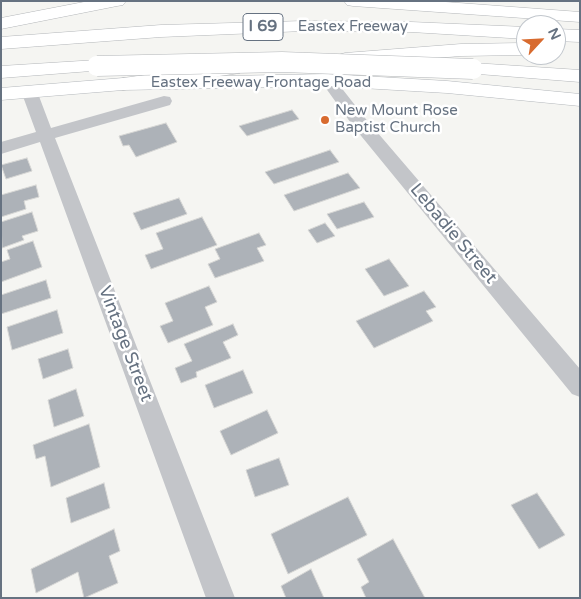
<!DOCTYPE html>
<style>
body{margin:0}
#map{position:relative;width:581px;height:599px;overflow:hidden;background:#f5f5f2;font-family:"Varela Round",sans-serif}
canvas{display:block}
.frame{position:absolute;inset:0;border:2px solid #667281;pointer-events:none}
.north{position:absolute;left:516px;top:15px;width:50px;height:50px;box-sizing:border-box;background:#fff;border:1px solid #c2c7cd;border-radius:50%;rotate:65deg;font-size:14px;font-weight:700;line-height:20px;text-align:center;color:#667281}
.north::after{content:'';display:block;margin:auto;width:18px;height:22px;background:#d86b2f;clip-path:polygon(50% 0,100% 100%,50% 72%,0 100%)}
</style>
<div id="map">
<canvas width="581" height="599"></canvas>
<div class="frame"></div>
<div class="north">N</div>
</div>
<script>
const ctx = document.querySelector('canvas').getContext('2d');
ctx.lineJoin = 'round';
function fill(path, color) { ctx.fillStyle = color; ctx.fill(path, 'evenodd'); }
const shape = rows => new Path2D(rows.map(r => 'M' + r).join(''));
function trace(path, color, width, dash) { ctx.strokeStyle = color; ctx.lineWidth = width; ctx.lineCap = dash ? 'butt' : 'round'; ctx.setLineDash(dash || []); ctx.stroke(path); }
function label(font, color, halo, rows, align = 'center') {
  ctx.font = font + ' "Varela Round",sans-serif'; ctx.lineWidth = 5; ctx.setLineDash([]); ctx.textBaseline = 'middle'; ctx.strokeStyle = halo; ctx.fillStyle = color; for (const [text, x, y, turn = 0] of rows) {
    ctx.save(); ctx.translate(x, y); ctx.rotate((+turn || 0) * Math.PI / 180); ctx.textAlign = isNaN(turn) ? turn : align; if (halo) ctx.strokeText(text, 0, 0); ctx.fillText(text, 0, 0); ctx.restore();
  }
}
const building = shape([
 [292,110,299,119,247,136,239,126,292,110],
 [166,123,177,142,136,157,129,145,123,146,119,136,166,123],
 [330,150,339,162,274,184,265,172,330,150],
 [27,158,32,171,6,179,1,165,27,158],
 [348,173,360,188,294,211,284,195,348,173],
 [36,185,39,197,24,201,26,209,1,217,1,195,36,185],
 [179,198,187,214,141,230,133,213,179,198],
 [364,202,374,217,337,229,327,214,364,202],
 [32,212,38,231,22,236,24,240,2,248,1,222,32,212],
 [202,217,217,245,151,269,145,255,163,249,156,233,202,217],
 [325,223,335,236,317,243,308,230,325,223],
 [259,233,266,245,257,248,264,261,215,278,208,264,220,259,215,249,259,233],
 [33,241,42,267,1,282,1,262,10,259,7,250,33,241],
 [389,259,409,286,384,296,365,269,389,259],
 [46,280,51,298,1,314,1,295,46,280],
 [209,286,217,302,205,307,213,325,168,343,160,326,173,321,165,303,209,286],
 [424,291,436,307,426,311,433,321,374,348,356,321,424,291],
 [57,310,63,333,12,350,7,327,57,310],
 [233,324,238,335,223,342,231,358,196,372,197,377,181,383,175,368,192,361,184,344,233,324],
 [68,349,73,368,43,379,38,359,68,349],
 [243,370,253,393,214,408,205,385,243,370],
 [76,389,84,416,54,427,48,400,76,389],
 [267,410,278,433,231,455,220,431,267,410],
 [89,424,100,467,51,487,45,456,36,459,33,445,89,424],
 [279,458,289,485,255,497,246,470,279,458],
 [104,483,110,508,71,523,66,498,104,483],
 [537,493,565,535,539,549,511,505,537,493],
 [348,497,367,535,288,574,271,534,348,497],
 [114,529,120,551,109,556,118,583,84,598,78,572,36,593,31,569,114,529],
 [393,539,425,598,366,598,361,587,369,582,357,559,393,539],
 [311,569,324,598,286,598,281,586,311,569]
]);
fill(building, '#adb2b8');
trace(building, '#d6d6d4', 1);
const secondary = shape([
 [328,74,447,81,580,94,580,106,447,93,328,86,123,90,1,100,1,88,123,78,328,74]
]);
const motorway = shape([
 [89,1,126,1,123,5,117,6,1,29,1,18,89,1],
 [344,1,432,1,580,12,580,22,353,6,347,5,344,1],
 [304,21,411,22,526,27,526,39,411,32,304,31,161,37,1,49,1,37,161,25,304,21],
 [556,29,580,30,580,42,556,41,556,29],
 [522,43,526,44,526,54,522,55,461,56,345,65,338,63,335,59,338,55,345,53,461,44,522,43],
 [97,60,104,62,107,66,104,70,1,78,1,66,97,60],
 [233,63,240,65,243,69,240,73,123,90,116,88,113,84,116,80,123,78,233,63],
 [473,63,580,70,580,82,466,73,463,69,466,65,473,63]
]);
trace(secondary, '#b3b7bb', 1);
trace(motorway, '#b3b6b9', 1);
fill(shape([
 [328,75,333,77,365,118,580,369,580,397,572,394,353,126,320,80,328,75],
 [29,86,37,91,51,128,164,96,170,97,172,101,170,105,55,138,235,598,206,598,40,142,1,154,1,142,36,132,21,91,29,86]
]), '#c3c5c9');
fill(secondary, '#fff');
fill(motorway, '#fff');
const motorwayBridge = shape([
 [97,66,282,62,473,69]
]);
trace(motorwayBridge, '#b3b6b9', 21, []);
trace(motorwayBridge, '#fff', 20);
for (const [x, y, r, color] of [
 [325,120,5,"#d86b2f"]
]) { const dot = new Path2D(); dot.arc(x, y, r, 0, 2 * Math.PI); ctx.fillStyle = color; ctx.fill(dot); trace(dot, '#fff', 2); }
label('15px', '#667281', '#fff', [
 ["Eastex Freeway",353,27],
 ["Eastex Freeway Frontage Road",261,83]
]);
label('15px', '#667281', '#fff', [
 ["New Mount Rose",335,111],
 ["Baptist Church",335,128]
], 'left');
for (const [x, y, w] of [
 [263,27,40]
]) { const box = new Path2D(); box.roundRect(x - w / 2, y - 13.5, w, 27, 4); ctx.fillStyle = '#fff'; ctx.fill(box); trace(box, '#667281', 1); }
label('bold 16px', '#667281', null, [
 ["I 69",263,27]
]);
label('18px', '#667281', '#fff', [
 ["Lebadie Street",453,234,50],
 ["Vintage Street",125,344,69]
]);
</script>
